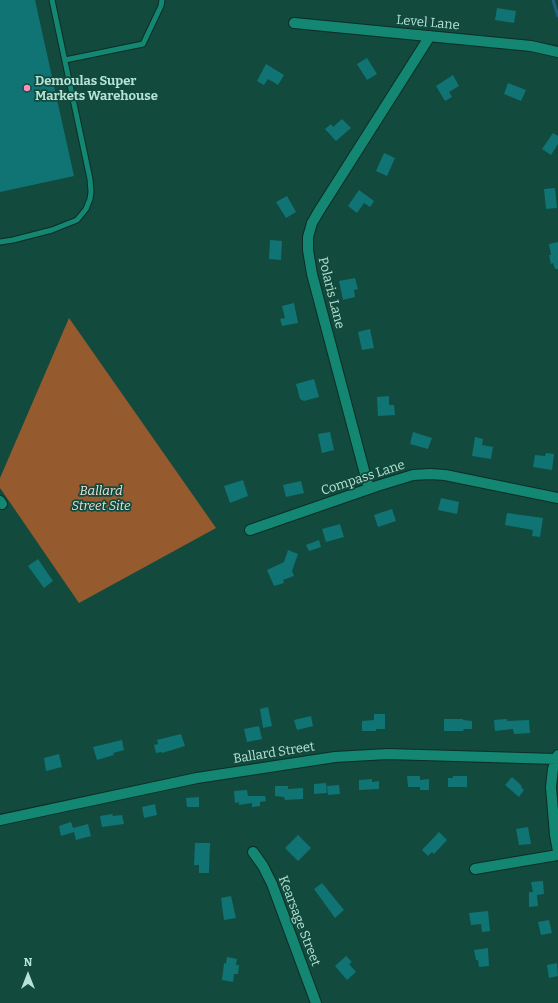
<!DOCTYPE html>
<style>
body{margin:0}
#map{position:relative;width:558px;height:1003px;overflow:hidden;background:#124a3e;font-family:Bitter,serif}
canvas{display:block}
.north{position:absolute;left:8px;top:955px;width:40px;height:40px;-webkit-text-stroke:3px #124a3e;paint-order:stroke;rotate:0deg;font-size:11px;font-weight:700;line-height:16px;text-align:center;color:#b5e3d5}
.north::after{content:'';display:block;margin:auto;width:14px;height:18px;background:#b5e3d5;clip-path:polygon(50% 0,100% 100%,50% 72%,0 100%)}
</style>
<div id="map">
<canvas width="558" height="1003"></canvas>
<div class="north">N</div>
</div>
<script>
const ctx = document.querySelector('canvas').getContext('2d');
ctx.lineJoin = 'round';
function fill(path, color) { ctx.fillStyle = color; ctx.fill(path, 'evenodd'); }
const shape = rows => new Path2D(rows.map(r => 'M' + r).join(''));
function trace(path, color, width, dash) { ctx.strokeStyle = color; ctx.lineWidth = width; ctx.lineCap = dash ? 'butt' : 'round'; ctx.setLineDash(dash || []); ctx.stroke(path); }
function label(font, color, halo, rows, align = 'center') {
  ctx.font = font + ' Bitter,serif'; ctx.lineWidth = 3.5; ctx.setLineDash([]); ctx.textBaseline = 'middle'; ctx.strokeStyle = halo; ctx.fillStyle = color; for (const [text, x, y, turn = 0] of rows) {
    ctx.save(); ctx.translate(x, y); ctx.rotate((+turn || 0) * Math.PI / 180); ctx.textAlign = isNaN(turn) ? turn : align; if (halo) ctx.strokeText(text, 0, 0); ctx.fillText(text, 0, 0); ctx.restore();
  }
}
fill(shape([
 [69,318,216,528,79,603,0,488,0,478]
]), '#955a2d');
trace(shape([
 [553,0,558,16]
]), '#216082', 3);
fill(shape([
 [0,0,35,0,74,176,0,192],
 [497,8,516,11,514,23,495,20],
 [367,58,377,74,367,80,357,64],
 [266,64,284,75,278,85,268,79,264,85,257,81],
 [453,75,459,86,449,92,452,97,445,101,436,86],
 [508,83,526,90,521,101,504,94],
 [342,119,351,128,336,141,325,129,331,124,333,127],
 [553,133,558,136,558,144,551,155,542,149],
 [384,153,395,158,387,176,376,171],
 [555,188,557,208,546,209,544,189],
 [359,190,374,201,370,207,364,203,357,213,348,206],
 [287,196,296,212,286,218,276,202],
 [270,240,282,241,281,260,269,259],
 [558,242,558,269,555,269,553,263,551,264,549,255,551,255,549,244],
 [355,278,358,289,354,290,355,297,343,300,339,281],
 [294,303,298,323,282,326,280,319,285,318,282,306],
 [370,329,374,348,362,350,358,332],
 [314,379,319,397,304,401,300,399,296,384],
 [389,396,389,405,394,405,395,415,378,416,377,397],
 [330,432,334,450,322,453,318,434],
 [413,432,432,438,428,449,410,444],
 [475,437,483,439,482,445,493,447,491,459,472,456],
 [546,453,554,454,552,470,533,467,535,455,545,456],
 [243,480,248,496,230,503,224,486],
 [301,481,304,493,286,497,283,485],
 [441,498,459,502,457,514,438,510],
 [392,509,396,521,378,527,374,515],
 [507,513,543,518,540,537,532,536,533,530,505,525],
 [340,524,344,537,326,542,322,529],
 [319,540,321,547,309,551,306,545],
 [288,550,298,554,292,571,294,576,283,580,284,583,274,586,267,570,284,562],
 [38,559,53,581,44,588,28,566],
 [268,707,272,726,263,728,260,709],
 [374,714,385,714,385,729,376,729,376,731,362,731,362,721,374,720],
 [311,716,313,726,297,730,294,720],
 [444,719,463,719,463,720,472,721,472,729,464,729,463,731,444,731],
 [507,719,507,721,529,720,530,733,514,734,513,729,495,731,494,720],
 [259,726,262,739,247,742,244,729],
 [181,734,185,746,162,753,162,752,156,753,154,745,158,744,157,740],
 [122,740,124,750,113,753,114,755,97,760,93,747],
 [59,754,62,767,46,771,44,758],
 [407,776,420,776,420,780,429,779,429,790,420,790,420,787,408,787],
 [453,776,467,776,467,787,448,787,448,778,453,778],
 [512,777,522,786,521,787,524,790,519,797,505,785],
 [372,779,372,782,379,781,379,789,359,790,359,780],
 [326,783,327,793,314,794,314,784],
 [339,785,340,794,328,795,327,786],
 [275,786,288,786,288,789,303,788,303,799,285,800,284,797,275,796],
 [247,790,248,796,265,796,266,801,260,802,260,806,252,807,252,803,239,805,239,802,235,803,234,791],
 [199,797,199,807,187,807,186,798],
 [155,804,157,815,144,818,142,807],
 [112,814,113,816,122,815,124,824,102,827,100,816],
 [71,822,73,828,88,824,91,836,76,840,74,832,61,836,59,826],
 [528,827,531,844,519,845,516,829],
 [439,832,447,840,434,854,432,852,428,856,422,850],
 [298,835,311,848,298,861,285,848],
 [195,843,210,843,209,873,199,873,199,865,194,865],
 [543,881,544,894,537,895,538,906,529,907,529,892,533,892,531,882],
 [322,883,344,910,335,918,314,889],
 [231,896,236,918,224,920,221,898],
 [488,911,490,931,482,932,481,924,471,925,469,913],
 [549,920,552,933,541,935,538,922],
 [488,948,489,966,479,967,478,960,476,960,474,950],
 [346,956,352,962,349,964,356,972,347,980,335,966],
 [227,957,237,959,236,965,239,965,238,974,234,974,233,982,222,980,224,963,226,964],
 [557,963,558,976,549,978,547,965]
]), '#107474');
const lane = shape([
 [65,60,143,44,161,6,162,0],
 [0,242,13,240,52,230,77,220,86,209,90,199,91,192,90,179,52,0]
]);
const street = shape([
 [294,23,531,46,558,52],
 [369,489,312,274,308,250,308,237,312,223,319,211,430,36],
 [0,501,2,504],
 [250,530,377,486,413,475,430,474,445,475,558,498],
 [253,852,263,866,272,884,316,1003],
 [475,869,558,855]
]);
const secondary = shape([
 [558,755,553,769,551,787,555,835,558,851],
 [0,820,197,778,335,757,388,754,556,759]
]);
trace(lane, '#0c2d25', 7);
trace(street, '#0c2d25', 12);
trace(secondary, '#0c2d25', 12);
trace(lane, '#138771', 5);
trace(street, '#138771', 10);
trace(secondary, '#138771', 10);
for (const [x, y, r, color] of [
 [27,88,4,"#fe8ebb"]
]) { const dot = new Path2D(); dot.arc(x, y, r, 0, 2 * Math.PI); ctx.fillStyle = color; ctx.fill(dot); trace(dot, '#124a3e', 1.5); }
label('13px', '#b5e3d5', '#124a3e', [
 ["Level Lane",428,23,5],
 ["Polaris Lane",331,293,76],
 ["Compass Lane",363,478,-18],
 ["Ballard Street",274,753,-9],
 ["Kearsage Street",299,921,69]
]);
label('bold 13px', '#b5e3d5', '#124a3e', [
 ["Demoulas Super",35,81],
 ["Markets Warehouse",35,96]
], 'left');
label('italic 13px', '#f2dfd3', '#124a3e', [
 ["Ballard",101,491],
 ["Street Site",101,506]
]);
</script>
